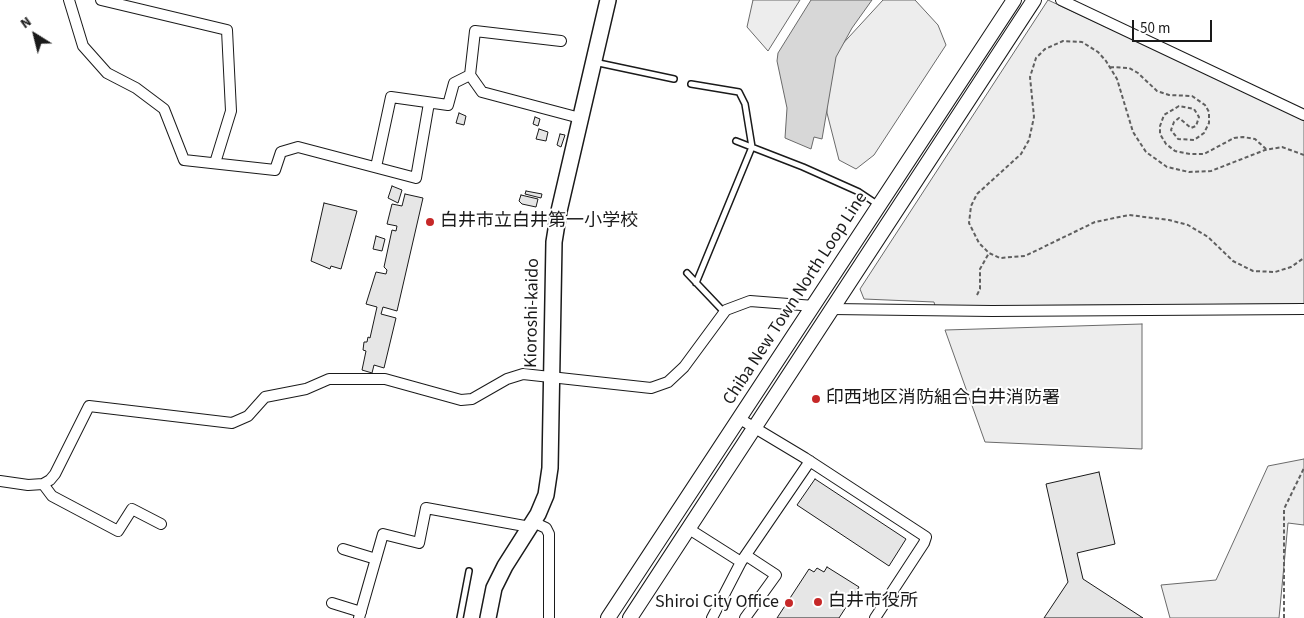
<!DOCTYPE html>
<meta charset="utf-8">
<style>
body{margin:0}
#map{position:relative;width:1304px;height:618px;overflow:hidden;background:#fff;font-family:"Source Sans 3",sans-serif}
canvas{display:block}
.north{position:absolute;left:10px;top:10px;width:50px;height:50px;-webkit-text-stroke:4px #fff;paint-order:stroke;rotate:324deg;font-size:14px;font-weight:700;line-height:20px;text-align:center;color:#1a1a1a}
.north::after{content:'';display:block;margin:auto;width:18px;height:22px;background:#1a1a1a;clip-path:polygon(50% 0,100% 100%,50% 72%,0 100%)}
.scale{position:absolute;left:1132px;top:20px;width:80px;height:22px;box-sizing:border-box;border:2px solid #1a1a1a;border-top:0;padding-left:6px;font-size:15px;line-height:18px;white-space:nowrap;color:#1a1a1a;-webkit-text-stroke:4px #fff;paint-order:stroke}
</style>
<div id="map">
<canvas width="1304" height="618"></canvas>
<div class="north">N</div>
<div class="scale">50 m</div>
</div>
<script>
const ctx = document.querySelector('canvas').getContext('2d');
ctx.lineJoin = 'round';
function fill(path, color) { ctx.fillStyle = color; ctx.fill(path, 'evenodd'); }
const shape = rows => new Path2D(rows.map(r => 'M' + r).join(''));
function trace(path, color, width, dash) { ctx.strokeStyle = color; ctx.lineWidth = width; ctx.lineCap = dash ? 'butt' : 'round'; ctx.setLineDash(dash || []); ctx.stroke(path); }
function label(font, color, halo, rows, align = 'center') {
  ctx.font = font + ' "Source Sans 3","Noto Sans JP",sans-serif'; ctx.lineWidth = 4; ctx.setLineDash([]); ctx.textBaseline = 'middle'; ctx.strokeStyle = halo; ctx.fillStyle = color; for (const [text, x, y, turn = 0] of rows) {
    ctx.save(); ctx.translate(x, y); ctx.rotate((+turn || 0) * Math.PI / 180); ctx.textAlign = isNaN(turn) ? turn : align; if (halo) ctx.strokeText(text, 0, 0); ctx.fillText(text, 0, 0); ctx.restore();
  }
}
const built = shape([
 [753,0,800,0,768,51,747,27,753,0],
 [883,0,915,0,938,25,946,45,874,155,856,169,839,160,827,113,825,63,883,0],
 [1048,0,1304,119,1304,304,935,306,934,302,864,299,860,289,1048,0],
 [1142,324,1142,449,985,442,945,330,1142,324],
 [1304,459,1304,525,1288,523,1279,618,1170,618,1161,585,1216,580,1268,466,1304,459]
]);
fill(built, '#ededed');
trace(built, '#6a6a6a', 1);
const water = shape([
 [811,0,872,0,852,28,836,57,822,139,814,137,811,149,785,138,787,108,777,61,778,53,811,0]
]);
fill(water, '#d7d7d7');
trace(water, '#6a6a6a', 1);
const building = shape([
 [459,113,466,116,464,125,456,123,459,113],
 [535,117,540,119,538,126,533,124,535,117],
 [539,129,548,132,546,141,536,139,539,129],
 [560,134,565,135,561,147,557,145,560,134],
 [392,186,402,190,398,203,388,198,392,186],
 [526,191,542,194,541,198,525,194,526,191],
 [405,194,423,198,397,311,383,307,381,314,396,318,384,368,374,365,372,373,362,370,366,351,363,350,364,342,367,342,368,337,370,338,377,307,366,304,376,272,386,274,387,270,384,267,392,230,396,231,397,226,387,224,392,204,402,206,405,194],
 [521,195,538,199,536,207,522,204,519,201,521,195],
 [324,203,357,211,341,269,331,266,330,269,311,261,324,203],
 [376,236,385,239,382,251,373,249,376,236],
 [1099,472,1115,544,1077,553,1083,579,1143,618,1044,618,1068,582,1046,484,1099,472],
 [815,479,906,539,889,566,797,505,815,479],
 [827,567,859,587,839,618,777,618,809,569,814,572,817,568,824,572,827,567]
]);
fill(building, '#e6e6e6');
trace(building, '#1a1a1a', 1);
const lane = shape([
 [594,62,674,79],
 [691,84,739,92,745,104,752,147,696,283],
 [736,141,803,167,859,192,877,204],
 [687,273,724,312],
 [460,618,469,571]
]);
const street = shape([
 [69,0,83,46,107,73,136,88,164,109,184,160,275,170,281,152,298,147,416,178,429,103],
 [101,0,227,30,231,111,215,163],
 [1061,0,1304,115],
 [470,75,475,31,561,41],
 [376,167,391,97,448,105,454,83,470,75,482,92,580,118],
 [832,309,992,311,1304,309],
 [740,419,805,458,926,537,924,543,875,618],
 [0,481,28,485,43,484,50,480,55,474,89,406,232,423,248,416,265,397,306,389,329,379,385,379,461,400,472,399,507,379,523,374,651,388,668,382,684,367,726,310,750,301,814,306],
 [43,484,52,496,118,531,132,509,161,524],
 [533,522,546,528,549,534,549,618],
 [689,529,741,562],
 [343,549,376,559],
 [332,603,361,612],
 [359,618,383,534,419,543,426,508,530,527],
 [712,618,741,562,810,461],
 [745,618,776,575,747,556]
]);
const secondary = shape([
 [608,618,1014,0],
 [630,618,1034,0]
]);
const primary = shape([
 [488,618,494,588,505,566,538,514,546,495,550,468,554,242,559,211,608,0]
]);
trace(lane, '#1a1a1a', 8);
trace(street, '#1a1a1a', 12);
trace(secondary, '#1a1a1a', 16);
trace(primary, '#1a1a1a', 18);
trace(shape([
 [1110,67,1129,68,1138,73,1157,91,1169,95,1192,96,1205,105,1209,112,1209,123,1204,133,1194,140,1178,139,1171,130,1174,122,1179,118,1191,128,1196,126,1199,117,1194,109,1179,106,1164,115,1160,126,1160,134,1166,144,1175,151,1190,154,1204,154,1234,138,1243,137,1255,139,1266,149],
 [1304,155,1282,147,1265,150,1211,171,1189,172,1167,167,1146,152,1133,132,1117,79,1106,61,1098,52,1082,42,1063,41,1045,49,1036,58,1030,77,1034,117,1029,140,1021,154,977,194,971,206,969,223,979,243,989,253,1000,258,1025,256,1095,222,1129,215,1169,220,1188,225,1208,237,1233,261,1253,271,1275,272,1291,267,1304,258],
 [977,295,980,289,980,269,989,253],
 [1284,618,1284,509,1304,468]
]), '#5f5f5f', 2, [4, 2.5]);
trace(lane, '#fff', 5);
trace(street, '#fff', 10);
trace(secondary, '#fff', 14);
trace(primary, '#fff', 15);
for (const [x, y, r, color] of [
 [430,222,5,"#c62828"],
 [816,399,5,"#c62828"],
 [818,602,5,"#c62828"],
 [789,603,5,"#c62828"]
]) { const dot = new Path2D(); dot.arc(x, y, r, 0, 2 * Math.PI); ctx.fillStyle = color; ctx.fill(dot); trace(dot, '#fff', 2); }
label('18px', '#1a1a1a', '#fff', [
 ["白井市立白井第一小学校",440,222],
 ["印西地区消防組合白井消防署",826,399],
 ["白井市役所",828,602],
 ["Shiroi City Office",779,603,"right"]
], 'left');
label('18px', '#1a1a1a', '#fff', [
 ["Chiba New Town North Loop Line",796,299,-57],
 ["Kioroshi-kaido",533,313,-89]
]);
</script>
